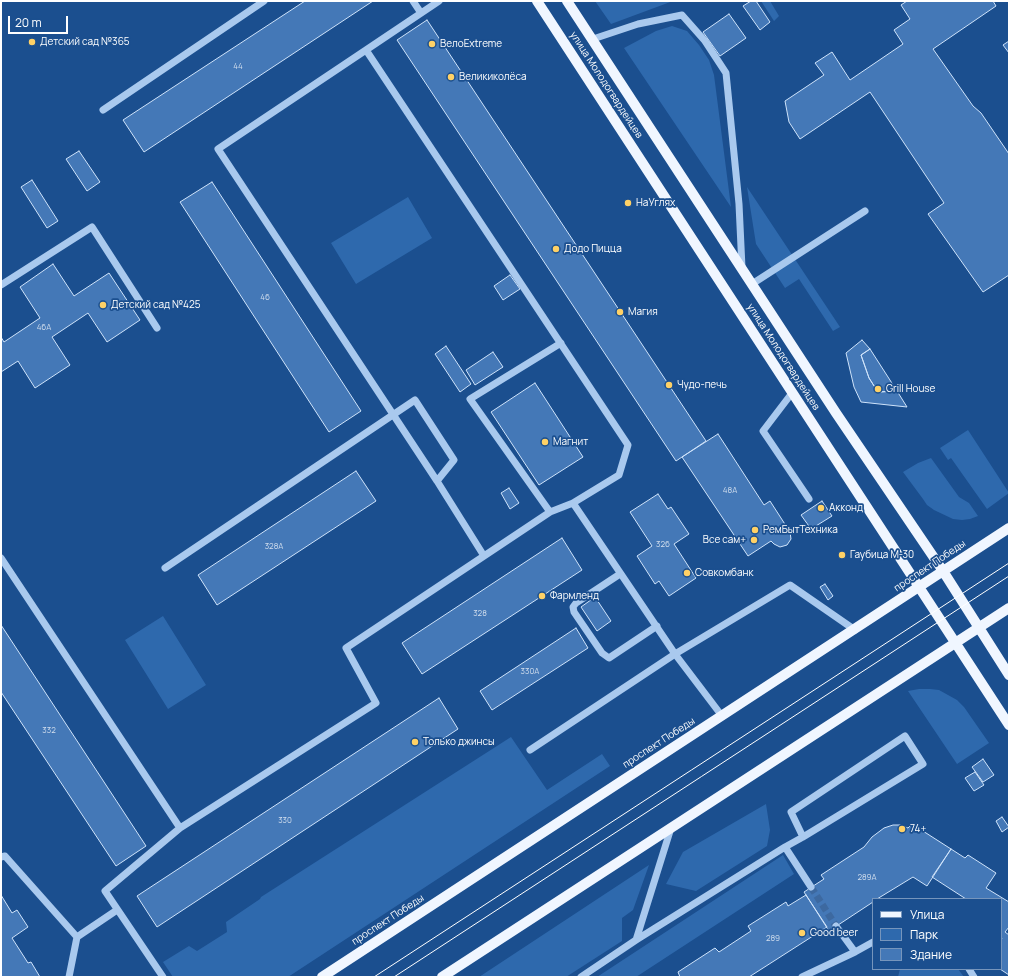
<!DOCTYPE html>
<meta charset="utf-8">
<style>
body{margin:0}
#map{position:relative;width:1010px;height:978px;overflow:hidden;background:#1b4f8f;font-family:Manrope,sans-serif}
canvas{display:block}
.frame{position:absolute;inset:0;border:2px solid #fff;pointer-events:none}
.legend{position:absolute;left:872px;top:898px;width:130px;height:72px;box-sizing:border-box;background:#1b4f8f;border:1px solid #7695bc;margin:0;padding:5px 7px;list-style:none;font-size:12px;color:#fff}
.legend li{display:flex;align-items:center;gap:8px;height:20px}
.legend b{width:20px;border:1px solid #7695bc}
.scale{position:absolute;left:8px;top:16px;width:60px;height:18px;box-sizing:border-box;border:2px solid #fff;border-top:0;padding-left:5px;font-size:12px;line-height:14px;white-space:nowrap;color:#fff;-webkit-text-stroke:3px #1b4f8f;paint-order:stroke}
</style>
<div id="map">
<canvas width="1010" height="978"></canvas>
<div class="frame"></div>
<ul class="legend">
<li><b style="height:5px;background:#f0f6ff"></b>Улица</li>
<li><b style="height:11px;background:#2e69ad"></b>Парк</li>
<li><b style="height:11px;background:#4478b7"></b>Здание</li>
</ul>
<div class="scale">20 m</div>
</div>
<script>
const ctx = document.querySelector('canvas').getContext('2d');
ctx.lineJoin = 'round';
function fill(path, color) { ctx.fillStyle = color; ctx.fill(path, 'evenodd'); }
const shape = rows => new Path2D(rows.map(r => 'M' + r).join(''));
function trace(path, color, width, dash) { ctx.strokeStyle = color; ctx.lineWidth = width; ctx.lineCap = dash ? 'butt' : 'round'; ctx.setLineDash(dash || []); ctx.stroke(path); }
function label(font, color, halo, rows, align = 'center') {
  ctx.font = font + ' Manrope,sans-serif'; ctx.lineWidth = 3.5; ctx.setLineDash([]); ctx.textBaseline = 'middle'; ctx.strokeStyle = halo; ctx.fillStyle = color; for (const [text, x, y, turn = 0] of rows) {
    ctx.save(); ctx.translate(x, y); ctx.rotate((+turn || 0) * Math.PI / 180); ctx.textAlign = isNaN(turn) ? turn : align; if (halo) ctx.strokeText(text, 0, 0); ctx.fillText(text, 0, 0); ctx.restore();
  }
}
fill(shape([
 [595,1,673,1,611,24],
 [761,1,770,1,779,16,774,21],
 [672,26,687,31,699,45,709,60,714,75,731,207,624,48,656,31],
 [747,187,840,327,833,331,799,279,785,288,756,244],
 [408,197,432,238,356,284,331,243],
 [968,430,1009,493,987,509,951,458,948,460,940,448],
 [931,458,959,497,969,503,978,516,970,519,962,520,953,519,934,510,927,505,923,499,903,472,918,463],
 [163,616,206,685,168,709,125,640],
 [919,689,930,689,939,690,957,700,964,707,989,743,957,764,908,691],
 [511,737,547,790,602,754,610,766,288,977,173,977,163,962,189,946,197,951,227,932,226,922,260,899,261,897],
 [766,804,770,830,767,846,696,891,666,884,683,852],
 [783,855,794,874,636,977,597,977],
 [649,865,633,910,622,918,622,941,566,977,479,977],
 [900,969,958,969,964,977,898,977]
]), '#2e69ad');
const building = shape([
 [305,1,373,1,144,152,123,120,305,1],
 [751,1,756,1,770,22,760,30,743,6,751,1],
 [907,1,993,1,996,6,933,49,973,106,981,113,1009,154,1009,275,983,292,928,214,944,203,870,92,800,139,789,122,785,101,824,75,815,63,832,52,850,80,903,44,894,30,910,19,901,5,907,1],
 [729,14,746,38,720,56,703,32,729,14],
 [427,20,706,441,676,461,397,40,427,20],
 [1009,41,1009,53,1003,45,1009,41],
 [79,151,100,182,87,191,66,159,79,151],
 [32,180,58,221,47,228,21,187,32,180],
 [212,182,361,411,329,432,180,202,212,182],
 [53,264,74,296,109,273,140,320,107,342,88,313,52,337,70,365,35,388,18,361,1,372,1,337,4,342,40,318,20,287,53,264],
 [510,275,520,289,503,300,494,286,510,275],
 [862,340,870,349,861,355,869,378,878,392,897,391,907,407,861,402,854,387,846,353,862,340],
 [446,346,471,384,460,392,435,354,446,346],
 [870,349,897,391,878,392,869,378,861,355,870,349],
 [493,352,503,367,475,385,466,370,493,352],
 [535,383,583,457,539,485,491,412,535,383],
 [718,434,764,505,770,501,790,532,791,539,787,545,780,547,774,544,771,541,748,556,682,457,718,434],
 [356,471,376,501,217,605,198,575,356,471],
 [509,488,519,503,510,509,501,493,509,488],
 [658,494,668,509,671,507,689,534,674,544,696,578,669,596,659,581,655,584,637,556,652,546,630,512,658,494],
 [822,501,832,516,811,529,801,515,822,501],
 [562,538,582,570,422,674,402,643,562,538],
 [825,584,833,596,828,600,820,587,825,584],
 [595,597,611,621,597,631,581,607,595,597],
 [1,625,146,846,116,866,1,692,1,625],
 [576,628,588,648,492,710,480,691,576,628],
 [439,698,458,729,157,927,137,896,439,698],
 [983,759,994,775,983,782,972,767,983,759],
 [975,772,984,785,974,791,965,778,975,772],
 [1002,817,1009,827,1002,832,996,821,1002,817],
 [912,824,951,849,927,886,913,877,877,899,873,899,873,902,829,931,804,892,824,879,821,875,864,847,872,837,884,828,893,825,900,825,908,828,912,824],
 [951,849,965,858,968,855,996,873,986,888,1009,902,1009,927,1005,932,1009,935,1009,975,1000,969,1001,969,1001,940,1002,938,1001,937,1001,899,966,899,932,877,951,849],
 [1,895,12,913,17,910,28,927,12,938,28,963,31,962,40,977,1,977,1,895],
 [806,895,827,927,749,977,680,977,678,972,715,948,719,952,751,931,748,926,786,902,788,906,806,895]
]);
fill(building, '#4478b7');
trace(building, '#cfe3fa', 1);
trace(shape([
 [811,887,836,926]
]), '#3d69a0', 7, [7, 3.5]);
trace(shape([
 [413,1,421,13],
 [593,39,638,24,682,15,705,41,726,73,739,204,742,268],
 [366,50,218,149,437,481,484,556],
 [103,110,264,1],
 [752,284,865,211],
 [1,285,92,227,157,328],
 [792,393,763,431,809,499],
 [573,503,675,654,722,716],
 [550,512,470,399,561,343],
 [1,558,180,828],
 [165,568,415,400,454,460,437,481],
 [620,574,576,603,573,607,574,612,602,653,609,658,657,626],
 [530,750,675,654,790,585,855,630],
 [785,847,803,837,923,764,905,736,791,812,803,837],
 [1,857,5,856,77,937,117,910],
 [836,926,855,952],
 [636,940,671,828],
 [969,969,974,977],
 [69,977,77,937],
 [163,977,105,891,180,828,376,703,346,648,550,512,573,503,619,475,628,445,366,50,439,1],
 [581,977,636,940,785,847,811,887],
 [802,977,855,952,873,942]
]), '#a9c9ee', 7);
trace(shape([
 [537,1,1009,725],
 [567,1,836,413,943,571,1009,675],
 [322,977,1009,528],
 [442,977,1009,608]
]), '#f0f6ff', 10);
trace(shape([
 [374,977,1009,563],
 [394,977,1009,576]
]), '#fff', 1);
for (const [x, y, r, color] of [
 [32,42,4,"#ffd166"],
 [432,44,4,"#ffd166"],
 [451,77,4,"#ffd166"],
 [628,203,4,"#ffd166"],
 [556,249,4,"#ffd166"],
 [103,305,4,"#ffd166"],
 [620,312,4,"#ffd166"],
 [669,385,4,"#ffd166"],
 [878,389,4,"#ffd166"],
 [545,442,4,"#ffd166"],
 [821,508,4,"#ffd166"],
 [755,530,4,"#ffd166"],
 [754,540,4,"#ffd166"],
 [842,555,4,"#ffd166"],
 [687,573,4,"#ffd166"],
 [542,596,4,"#ffd166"],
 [415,742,4,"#ffd166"],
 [902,829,4,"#ffd166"],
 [802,933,4,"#ffd166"]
]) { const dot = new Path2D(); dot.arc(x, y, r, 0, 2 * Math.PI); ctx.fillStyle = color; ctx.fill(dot); trace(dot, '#1b4f8f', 1.5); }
label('8px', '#d0dded', null, [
 ["44",238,67],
 ["46",265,298],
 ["46А",44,328],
 ["48А",730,491],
 ["326",663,545],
 ["328А",274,547],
 ["328",480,614],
 ["330А",530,672],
 ["332",49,731],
 ["330",285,821],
 ["289А",867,878],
 ["289",773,939]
]);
label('10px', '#fff', '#1b4f8f', [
 ["Детский сад №365",40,42],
 ["ВелоExtreme",440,44],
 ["Великиколёса",459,77],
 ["НаУглях",636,203],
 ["Додо Пицца",564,249],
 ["Детский сад №425",111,305],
 ["Магия",628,312],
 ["Чудо-печь",677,385],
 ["Grill House",886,389],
 ["Магнит",553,442],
 ["Акконд",829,508],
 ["РемБытТехника",763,530],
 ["Все сам+",746,540,"right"],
 ["Гаубица М-30",850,555],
 ["Совкомбанк",695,573],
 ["Фармленд",550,596],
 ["Только джинсы",423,742],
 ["74+",910,829],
 ["Good beer",810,933]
], 'left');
label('10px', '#fff', '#1b4f8f', [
 ["улица Молодогвардейцев",606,85,57],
 ["улица Молодогвардейцев",783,357,57],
 ["проспект Победы",930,566,-34],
 ["проспект Победы",659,743,-33],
 ["проспект Победы",388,920,-33]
]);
</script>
